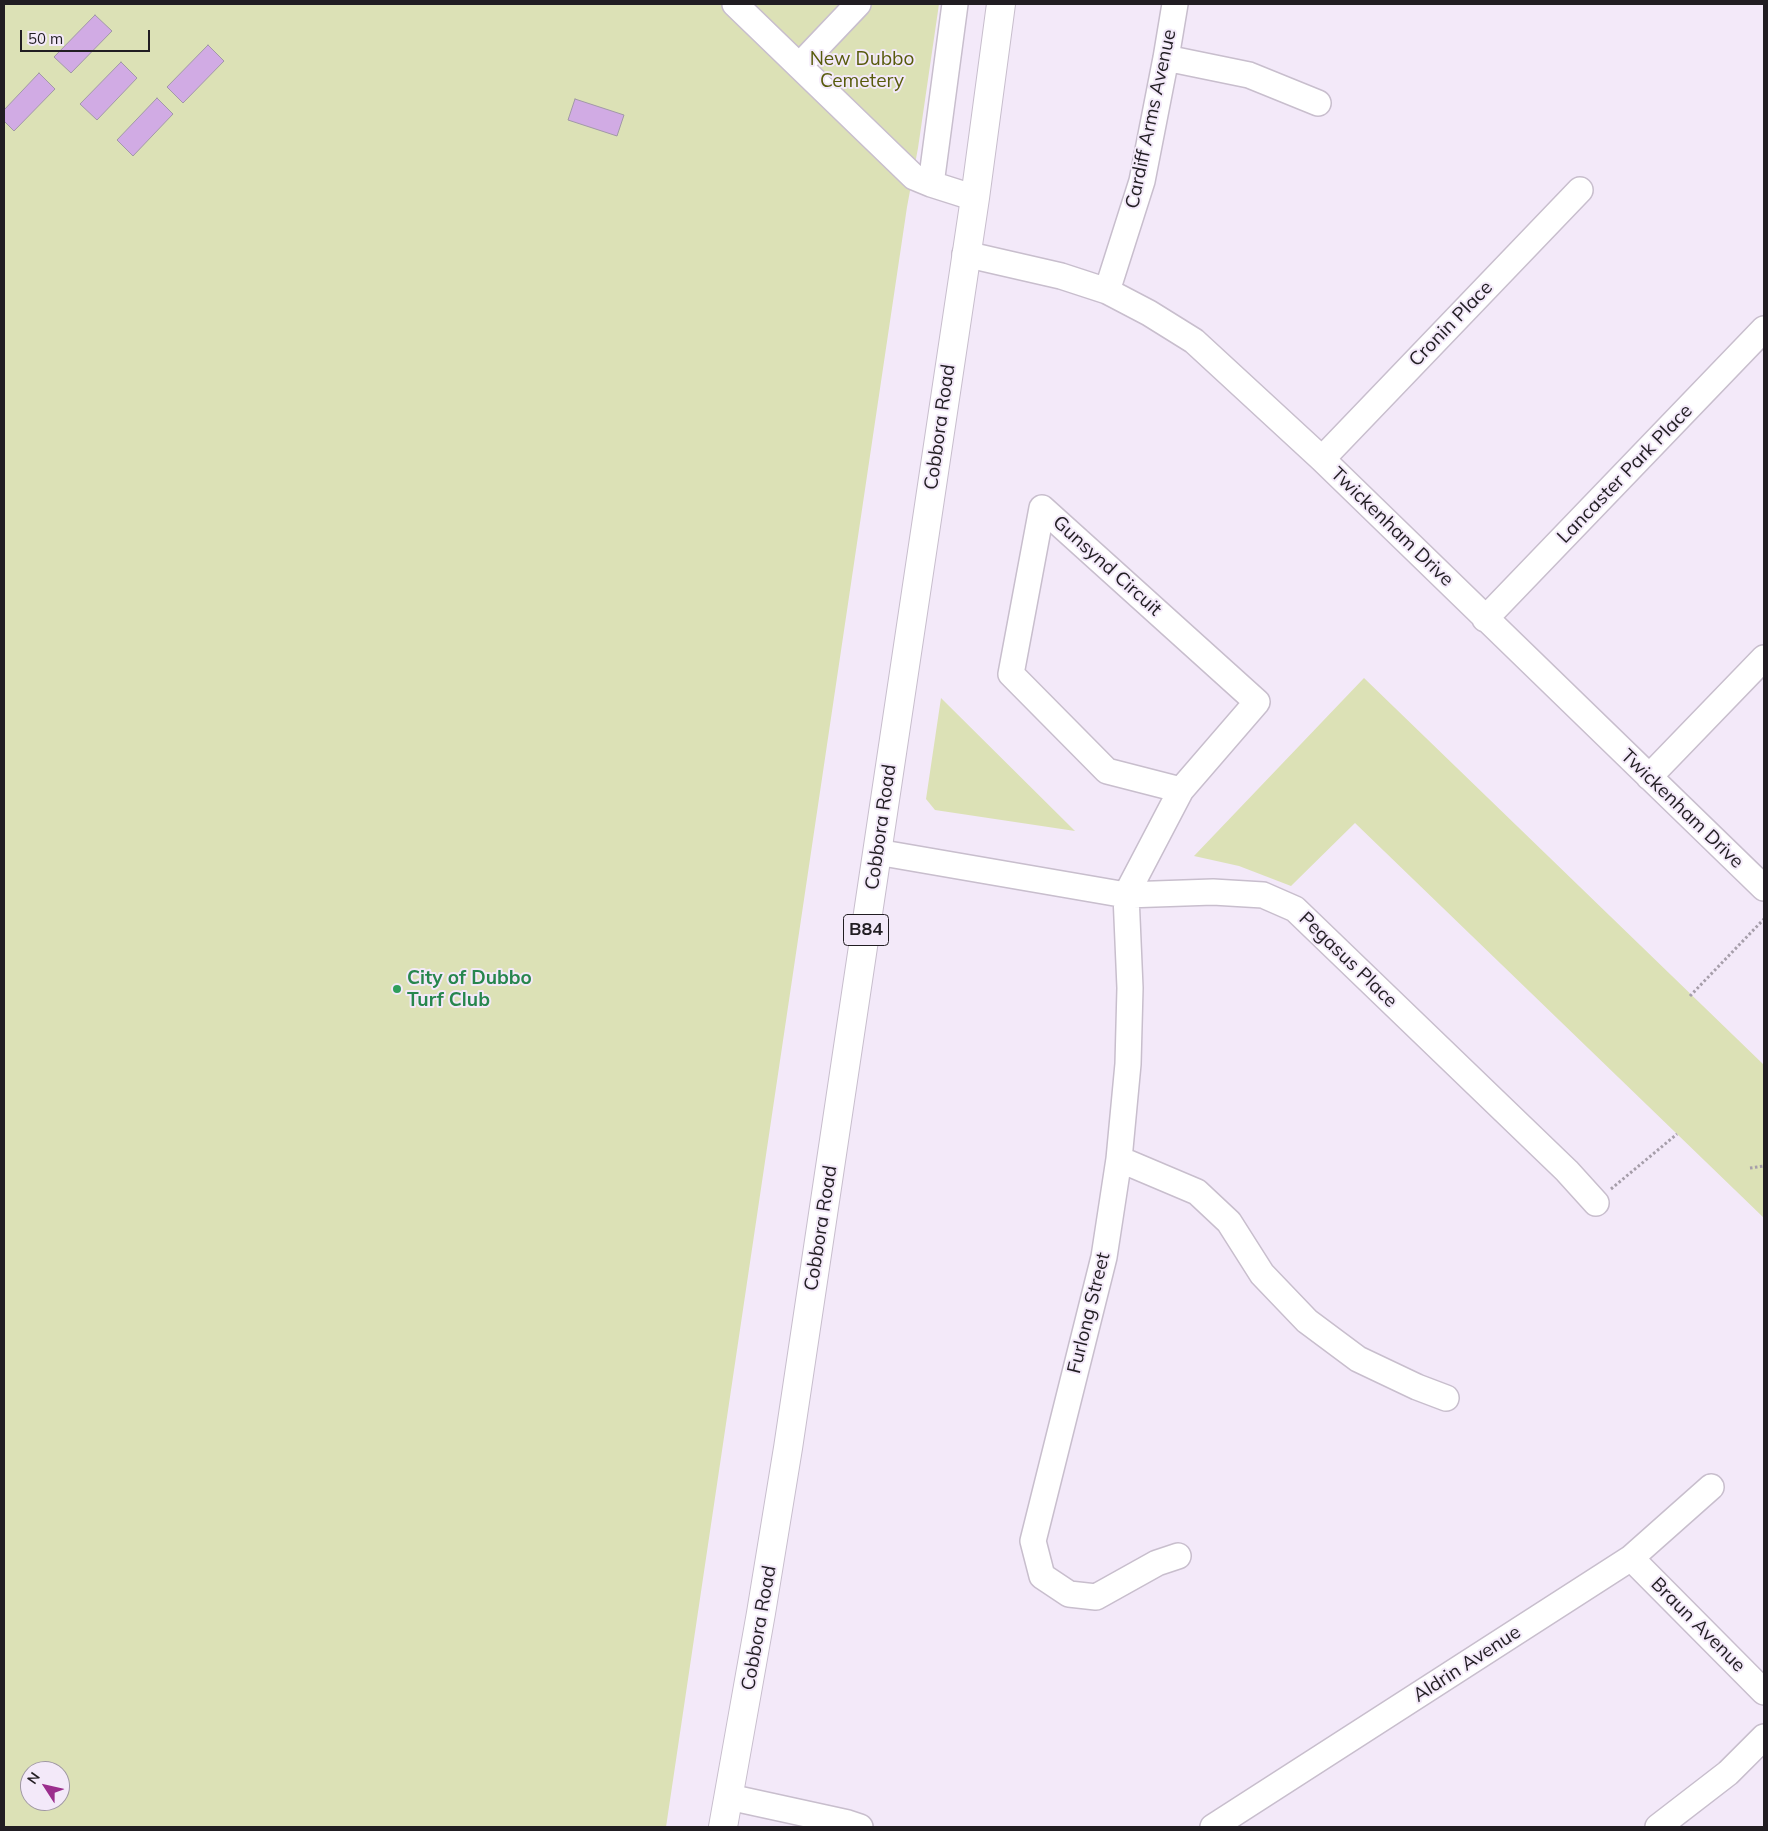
<!DOCTYPE html>
<style>
body{margin:0}
#map{position:relative;width:1768px;height:1831px;overflow:hidden;background:#f3e9f9;font-family:Mulish,sans-serif}
canvas{display:block}
.frame{position:absolute;inset:0;border:5px solid #211d22;pointer-events:none}
.north{position:absolute;left:20px;top:1761px;width:50px;height:50px;box-sizing:border-box;background:#f3e9f9;border:1px solid #9f97a3;border-radius:50%;rotate:305deg;font-size:14px;font-weight:700;line-height:20px;text-align:center;color:#211d22}
.north::after{content:'';display:block;margin:auto;width:18px;height:22px;background:#9b2e8d;clip-path:polygon(50% 0,100% 100%,50% 72%,0 100%)}
.scale{position:absolute;left:20px;top:30px;width:130px;height:22px;box-sizing:border-box;border:2px solid #211d22;border-top:0;padding-left:6px;font-size:15px;line-height:18px;white-space:nowrap;color:#211d22;-webkit-text-stroke:4px #f3e9f9;paint-order:stroke}
</style>
<div id="map">
<canvas width="1768" height="1831"></canvas>
<div class="frame"></div>
<div class="north">N</div>
<div class="scale">50 m</div>
</div>
<script>
const ctx = document.querySelector('canvas').getContext('2d');
ctx.lineJoin = 'round';
function fill(path, color) { ctx.fillStyle = color; ctx.fill(path, 'evenodd'); }
const shape = rows => new Path2D(rows.map(r => 'M' + r).join(''));
function trace(path, color, width, dash) { ctx.strokeStyle = color; ctx.lineWidth = width; ctx.lineCap = dash ? 'butt' : 'round'; ctx.setLineDash(dash || []); ctx.stroke(path); }
function label(font, color, halo, rows, align = 'center') {
  ctx.font = font + ' Mulish,sans-serif'; ctx.lineWidth = 4; ctx.setLineDash([]); ctx.textBaseline = 'middle'; ctx.strokeStyle = halo; ctx.fillStyle = color; for (const [text, x, y, turn = 0] of rows) {
    ctx.save(); ctx.translate(x, y); ctx.rotate((+turn || 0) * Math.PI / 180); ctx.textAlign = isNaN(turn) ? turn : align; if (halo) ctx.strokeText(text, 0, 0); ctx.fillText(text, 0, 0); ctx.restore();
  }
}
fill(shape([
 [4,4,939,4,918,148,907,207,666,1827,4,1827],
 [30,1771,60,1771,60,1801,30,1801],
 [1364,678,1764,1065,1764,1218,1355,823,1291,886,1239,866,1194,856],
 [941,698,1075,831,935,810,926,799]
]), '#dce1b6');
const building = shape([
 [95,15,112,31,71,73,54,57,95,15],
 [208,45,224,61,183,103,167,87,208,45],
 [121,62,137,78,97,120,80,104,121,62],
 [39,73,55,89,14,131,4,121,4,110,39,73],
 [157,98,173,114,133,156,117,140,157,98],
 [575,99,624,115,617,136,568,120,575,99]
]);
fill(building, '#d1abe4');
trace(building, '#a299a7', 1);
const minor = shape([
 [735,4,914,177,931,184,975,198],
 [1166,58,1249,75,1318,103],
 [800,65,858,4],
 [931,184,955,4],
 [965,254,1061,276,1107,291,1149,313,1194,341,1322,459,1764,888],
 [1107,291,1142,181,1166,58,1175,4],
 [1322,459,1580,190],
 [1485,619,1764,329],
 [1649,777,1764,658],
 [877,852,1126,895,1213,892,1263,895,1295,909,1567,1171,1596,1203],
 [1119,1159,1197,1192,1229,1222,1262,1274,1307,1321,1358,1359,1417,1387,1446,1398],
 [1178,1556,1157,1563,1096,1597,1069,1594,1042,1576,1033,1541,1104,1257,1119,1159,1128,1064,1130,988,1126,895,1181,790,1257,702,1042,508,1011,674,1107,771,1181,790],
 [1631,1558,1764,1692],
 [729,1797,848,1823,860,1827],
 [1213,1827,1631,1558,1711,1487],
 [1658,1827,1728,1773,1764,1737]
]);
const major = shape([
 [723,1827,761,1613,788,1448,975,198,1001,4]
]);
trace(minor, '#c8becd', 28);
trace(major, '#c8becd', 30);
trace(shape([
 [1690,996,1764,919],
 [1750,1168,1764,1166],
 [1611,1189,1677,1134]
]), '#a69eaa', 3, [2.5, 2.5]);
trace(minor, '#fff', 25);
trace(major, '#fff', 28);
for (const [x, y, r, color] of [
 [397,989,5,"#2e9e5b"]
]) { const dot = new Path2D(); dot.arc(x, y, r, 0, 2 * Math.PI); ctx.fillStyle = color; ctx.fill(dot); trace(dot, '#f3e9f9', 2); }
for (const [x, y, w] of [
 [866,930,45]
]) { const box = new Path2D(); box.roundRect(x - w / 2, y - 15.5, w, 31, 4); ctx.fillStyle = '#f3e9f9'; ctx.fill(box); trace(box, '#211d22', 1); }
label('bold 18px', '#211d22', null, [
 ["B84",866,930]
]);
label('19px', '#585b0c', '#f3e9f9', [
 ["New Dubbo",862,59],
 ["Cemetery",862,81]
]);
label('19px', '#211d22', '#f3e9f9', [
 ["Cardiff Arms Avenue",1151,119,-78],
 ["Cronin Place",1451,324,-46],
 ["Cobbora Road",940,427,-82],
 ["Lancaster Park Place",1625,474,-46],
 ["Twickenham Drive",1392,527,44],
 ["Gunsynd Circuit",1107,566,42],
 ["Twickenham Drive",1682,809,44],
 ["Cobbora Road",881,827,-82],
 ["Pegasus Place",1348,960,44],
 ["Cobbora Road",821,1228,-81],
 ["Furlong Street",1089,1313,-76],
 ["Braun Avenue",1698,1625,45],
 ["Cobbora Road",759,1628,-80],
 ["Aldrin Avenue",1467,1664,-33]
]);
label('bold 19px', '#27864d', '#f3e9f9', [
 ["City of Dubbo",407,978],
 ["Turf Club",407,1000]
], 'left');
</script>
